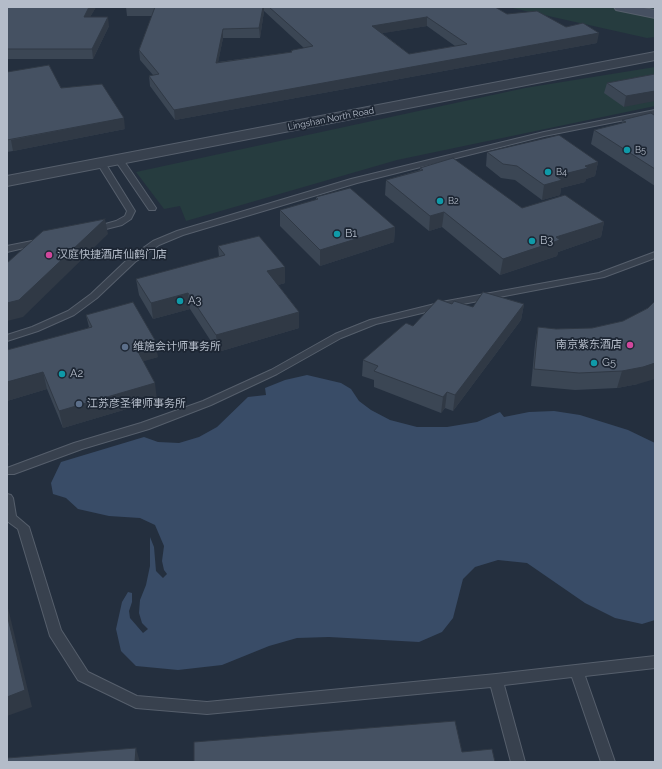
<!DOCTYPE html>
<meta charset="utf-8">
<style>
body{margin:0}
#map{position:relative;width:662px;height:769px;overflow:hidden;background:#242f3e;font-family:Raleway,sans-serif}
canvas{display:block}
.frame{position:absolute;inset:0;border:8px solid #b4bcc9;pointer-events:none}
</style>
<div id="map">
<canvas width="662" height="769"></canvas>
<div class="frame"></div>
</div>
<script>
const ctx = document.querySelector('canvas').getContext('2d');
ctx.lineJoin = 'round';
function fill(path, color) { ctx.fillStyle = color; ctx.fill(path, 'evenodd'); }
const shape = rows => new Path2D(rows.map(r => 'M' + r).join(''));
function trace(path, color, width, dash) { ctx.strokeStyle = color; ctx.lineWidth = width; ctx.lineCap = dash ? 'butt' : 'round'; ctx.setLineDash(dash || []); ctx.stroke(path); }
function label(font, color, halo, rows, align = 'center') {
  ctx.font = font + ' Raleway,"Noto Sans SC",sans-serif'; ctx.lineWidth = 3.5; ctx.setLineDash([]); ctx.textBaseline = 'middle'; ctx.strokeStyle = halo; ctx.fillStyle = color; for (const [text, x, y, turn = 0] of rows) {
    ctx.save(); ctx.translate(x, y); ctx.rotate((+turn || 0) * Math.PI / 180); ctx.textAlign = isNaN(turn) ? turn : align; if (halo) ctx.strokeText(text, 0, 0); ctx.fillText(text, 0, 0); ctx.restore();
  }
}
fill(shape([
 [508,7,655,7,655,37,647,38],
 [655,67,655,106,397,160,186,221,180,206,164,209,136,172,525,88]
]), '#263c3f');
fill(shape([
 [307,375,341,383,351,389,359,401,371,410,390,420,417,427,447,427,477,422,500,412,504,417,529,412,554,411,580,415,628,430,655,443,655,620,642,624,615,618,585,603,527,563,498,560,475,567,463,579,453,618,442,632,419,642,329,637,297,638,269,646,222,665,178,670,136,666,121,651,116,629,122,602,128,592,132,593,132,602,129,611,130,618,143,633,148,629,142,623,139,613,140,600,146,585,150,566,150,537,154,547,156,571,163,578,167,574,164,570,162,561,164,546,155,525,140,518,109,516,78,509,66,498,53,494,51,483,61,462,144,437,158,442,179,443,199,437,217,427,248,397,266,395,265,388,285,380]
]), '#394c67');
const service = shape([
 [655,110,655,114,544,136,357,183,183,235,159,245,135,262,97,298,74,315,38,331,7,341,7,335,32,327,68,311,91,294,129,258,153,241,177,231,351,179,544,132,655,110],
 [116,158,122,158,156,208,155,210,149,210,115,160,116,158],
 [98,161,104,161,135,211,131,219,122,225,94,232,91,232,91,228,116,221,125,216,127,211,97,163,98,161],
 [42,239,45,239,45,243,7,252,7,246,42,239],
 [655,252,655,258,604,277,447,307,376,324,341,338,277,374,211,405,149,429,82,449,14,474,7,474,7,468,74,443,141,423,203,401,271,370,335,334,370,320,447,301,599,273,655,252],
 [7,494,11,495,13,498,16,516,29,527,61,630,88,672,137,696,207,702,496,674,655,656,655,668,585,676,615,762,601,762,572,677,504,685,525,762,511,762,491,687,207,714,136,708,78,680,50,636,18,529,7,521,7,494]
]);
const tertiary = shape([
 [655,52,655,60,7,186,7,176,655,52]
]);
const secondary = shape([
 [614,7,638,7,655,10,655,18,616,10,614,7]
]);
trace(service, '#565f6c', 2);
trace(tertiary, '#565f6c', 2);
trace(secondary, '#565f6c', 2);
fill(service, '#38414e');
fill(tertiary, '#38414e');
fill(secondary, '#465061');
fill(shape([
 [7,7,96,7,90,17,109,26,93,59,7,59],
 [126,7,495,7,507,14,566,27,597,43,175,120,150,86,149,76,153,75,140,60,139,50,152,16,127,16],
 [264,11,304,48,291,51,291,52,218,62,223,38,260,38],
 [427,26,455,46,409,54,382,33],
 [7,72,61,88,125,129,13,151,7,152],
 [655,74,624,107,604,93,607,83],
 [655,114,655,186,591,144,594,130,622,123,622,120],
 [487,152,598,162,595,176,586,179,585,182,561,188,560,195,542,200,515,180,501,178,486,166],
 [420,168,522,208,604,222,601,237,558,252,557,256,500,275,442,227,429,231,385,195,386,180,420,170],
 [316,197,395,227,394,242,320,266,280,226,280,210,316,200],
 [218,246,285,283,278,285,299,312,299,328,218,352,190,309,153,319,139,295,136,279,219,257],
 [452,304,473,307,524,304,521,320,453,411,445,408,441,413,374,387,374,380,362,376,363,360,413,326],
 [648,308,638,384,617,388,575,390,531,386,535,344,538,327,556,329,592,328,623,321],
 [86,315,158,357,143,361,157,400,63,428,47,389,7,401,89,327]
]), '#3b4654');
fill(shape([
 [89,7,96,7,85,26,84,17],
 [263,7,264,7,264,11,260,38,259,28],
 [108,17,109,26,93,59,92,49],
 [427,17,427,26,372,35,372,26],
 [223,29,223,38,216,73,216,63],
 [599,33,597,43,175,120,174,110],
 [655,91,655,101,624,107,626,96],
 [124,118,125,129,13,151,11,140],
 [598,162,595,176,586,179,585,182,561,188,560,195,542,200,544,185,556,176,585,166],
 [444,212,442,227,429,231,430,216],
 [105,219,108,234,23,317,7,321,7,303],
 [604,222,601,237,558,252,557,256,500,275,503,259,556,237],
 [395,227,394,242,320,266,320,250],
 [285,267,285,283,268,288,267,271],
 [188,293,190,309,153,319,151,303],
 [524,304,521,320,453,411,455,395],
 [299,312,299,328,218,352,216,335],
 [155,340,158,357,138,363,135,346],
 [655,363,655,379,638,384,617,388,622,371],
 [43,372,47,389,7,401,7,382],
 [155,383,157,400,63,428,59,411],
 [447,392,445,408,441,413,443,397],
 [7,439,9,445,7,446],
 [7,604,32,707,7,716],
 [136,748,140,762,135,762]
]), '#303945');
const building = shape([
 [7,7,89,7,84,17,108,17,92,49,7,49,7,7],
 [126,7,263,7,259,28,223,29,216,63,292,52,291,51,293,50,313,46,269,7,495,7,507,14,537,11,566,27,583,23,599,33,174,110,149,76,159,74,139,50,155,7,126,7],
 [427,17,467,44,409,54,372,26,427,17],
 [49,65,61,88,102,84,124,118,7,140,7,72,49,65],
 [655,74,655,91,626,96,607,83,655,74],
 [651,113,654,115,655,114,655,169,594,130,626,122,622,120,651,113],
 [559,135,598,162,585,166,588,168,556,176,562,180,544,185,517,166,503,164,487,152,559,135],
 [453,158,522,208,565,195,604,222,556,237,560,240,503,259,444,212,430,216,386,180,423,170,420,168,453,158],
 [350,188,395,227,320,250,280,210,318,199,316,197,350,188],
 [105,219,19,300,7,303,7,263,43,231,105,219],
 [259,236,285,267,267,271,299,312,216,335,188,293,151,303,136,279,225,255,218,246,259,236],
 [483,292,524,304,455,395,447,392,443,397,374,371,378,366,363,360,406,323,413,326,438,299,452,304,454,301,473,307,483,292],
 [655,301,655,363,643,367,622,371,579,373,534,369,538,327,556,329,592,328,623,321,648,308,655,301],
 [133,302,155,340,135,346,155,383,59,411,43,372,7,382,7,350,92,327,86,315,133,302],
 [7,614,25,690,7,697,7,614],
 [455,721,462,752,492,749,495,762,194,762,194,742,455,721],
 [136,748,135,762,7,762,7,758,136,748]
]);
fill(building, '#455162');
trace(building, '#303945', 1);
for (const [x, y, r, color] of [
 [627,150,4,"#0f9aa8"],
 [548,172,4,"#0f9aa8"],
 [440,201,4,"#0f9aa8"],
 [337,234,4,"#0f9aa8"],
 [532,241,4,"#0f9aa8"],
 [49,255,4,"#d1479c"],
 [180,301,4,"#0f9aa8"],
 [630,345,4,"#d1479c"],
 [125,347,4,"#5c6f8a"],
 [594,363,4,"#0f9aa8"],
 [62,374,4,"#0f9aa8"],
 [79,404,4,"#5c6f8a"]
]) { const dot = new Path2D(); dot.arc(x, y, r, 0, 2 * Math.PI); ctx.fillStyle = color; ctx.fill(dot); trace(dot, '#1d2633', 1.5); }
label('9px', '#b4bcc9', '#1d2633', [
 ["Lingshan North Road",331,119,-11]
]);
label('9px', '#b4bcc9', '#1d2633', [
 ["B5",635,150],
 ["B4",556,172],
 ["B2",448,201]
], 'left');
label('11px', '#b4bcc9', '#1d2633', [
 ["B1",345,234],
 ["B3",540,241],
 ["汉庭快捷酒店仙鹤门店",57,255],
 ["A3",188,301],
 ["南京紫东酒店",622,345,"right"],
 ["维施会计师事务所",133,347],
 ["G5",602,363],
 ["A2",70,374],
 ["江苏彦圣律师事务所",87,404]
], 'left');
</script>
